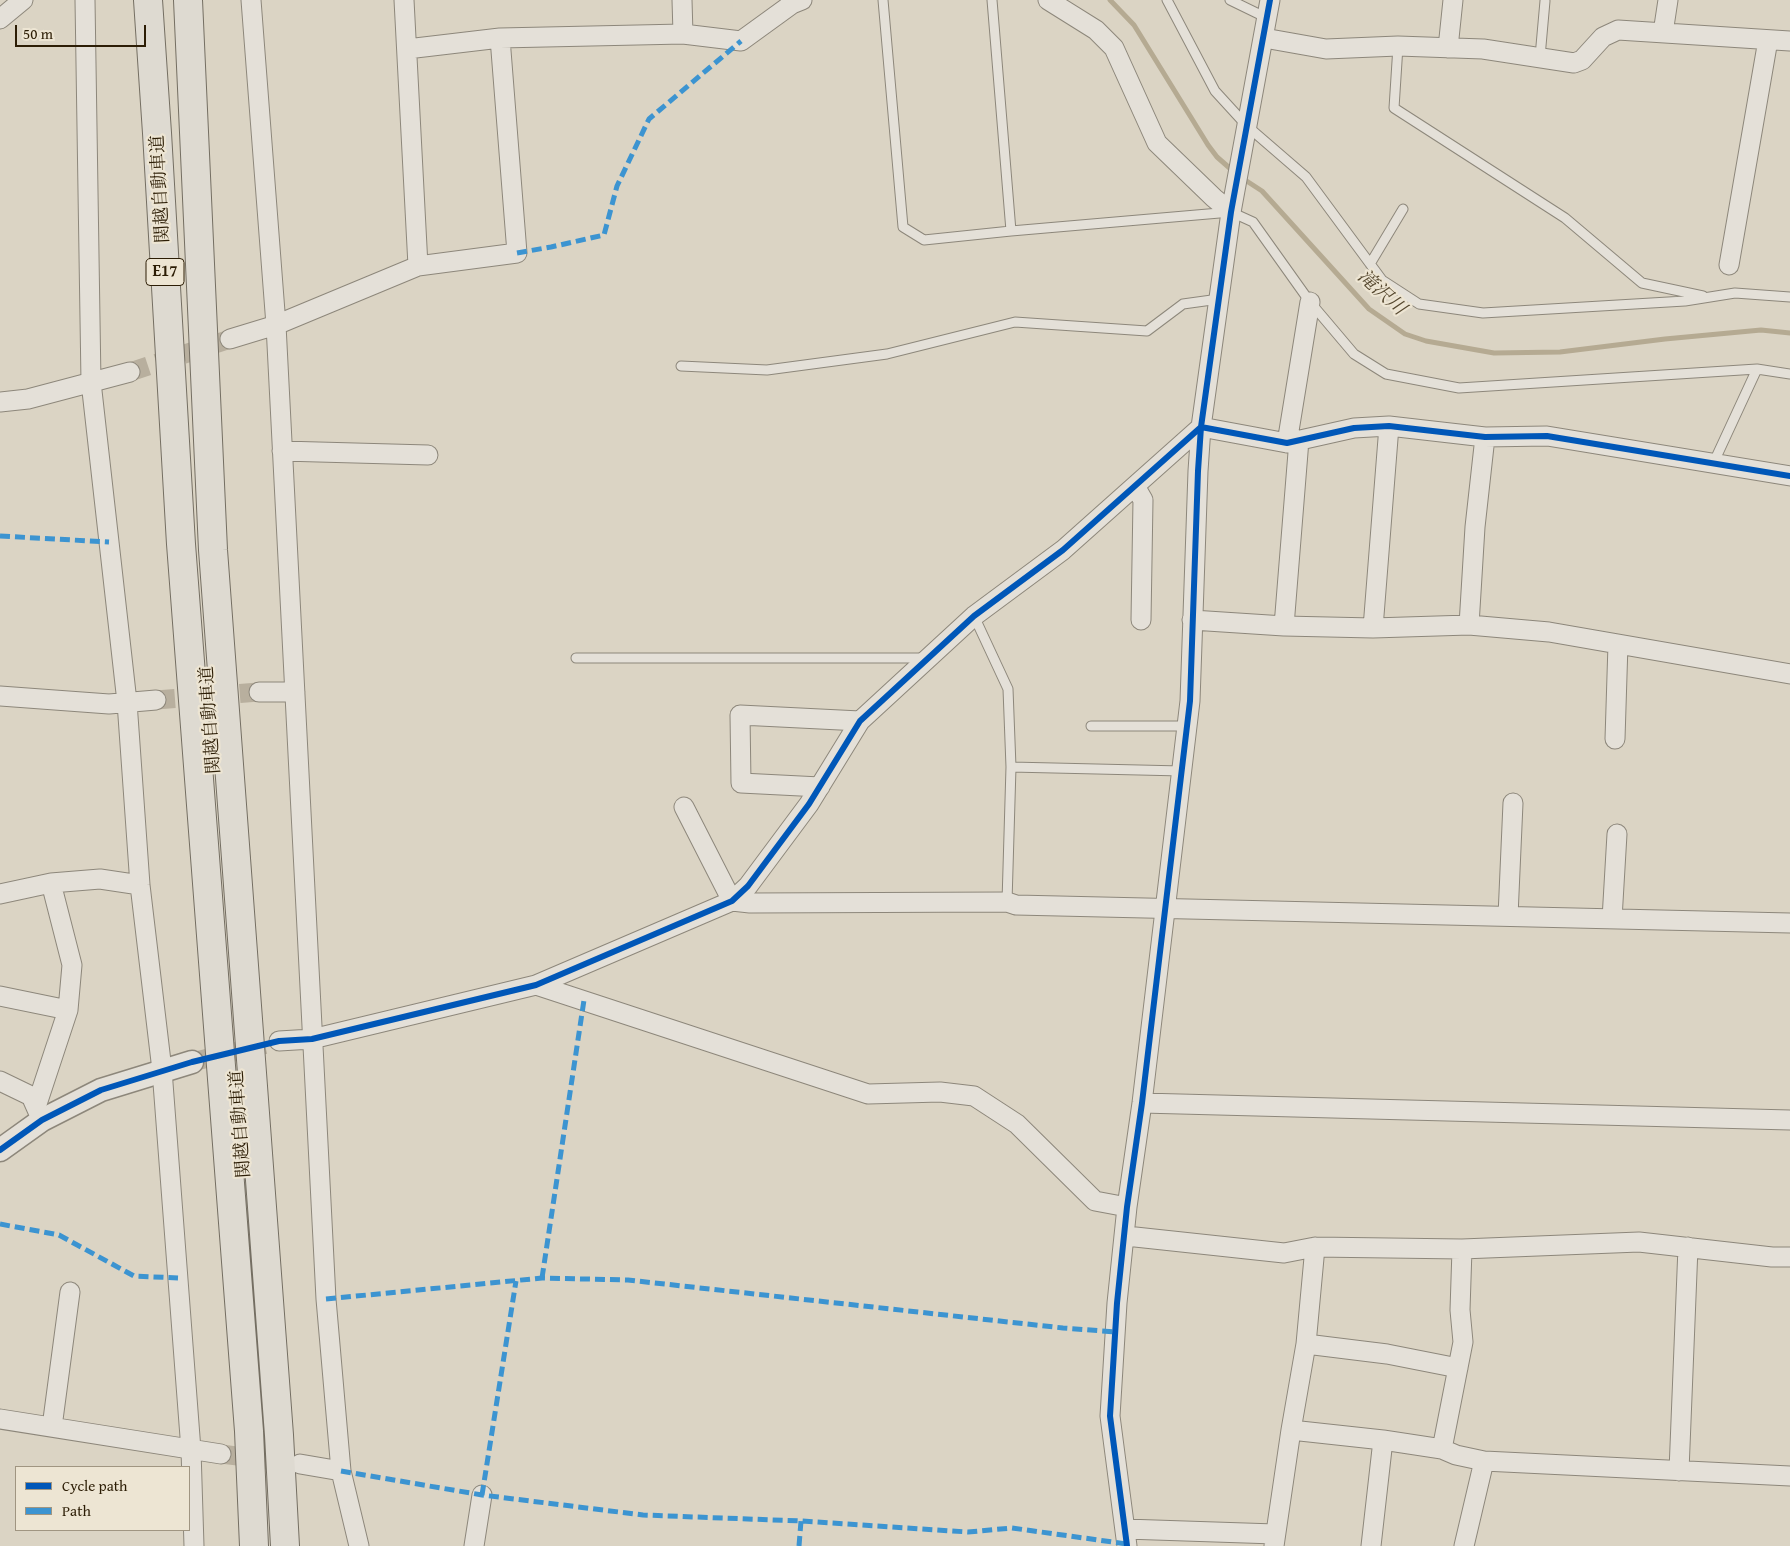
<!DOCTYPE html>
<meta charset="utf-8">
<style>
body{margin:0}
#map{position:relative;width:1790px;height:1546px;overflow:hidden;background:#dbd4c4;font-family:"Gentium Book Plus",serif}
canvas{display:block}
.legend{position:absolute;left:15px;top:1466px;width:175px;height:65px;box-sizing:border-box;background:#ede5d3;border:1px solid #a09581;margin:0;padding:6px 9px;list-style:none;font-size:15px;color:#2c1d05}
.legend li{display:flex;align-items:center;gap:10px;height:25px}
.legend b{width:25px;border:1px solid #a09581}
.scale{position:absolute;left:15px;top:25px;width:131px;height:22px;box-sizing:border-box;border:2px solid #2c1d05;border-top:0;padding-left:6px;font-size:15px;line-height:18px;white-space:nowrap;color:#2c1d05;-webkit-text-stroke:4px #ede5d3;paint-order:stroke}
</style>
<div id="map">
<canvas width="1790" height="1546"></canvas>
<ul class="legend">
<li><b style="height:6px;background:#0057b8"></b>Cycle path</li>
<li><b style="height:6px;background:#3c94d1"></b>Path</li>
</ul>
<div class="scale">50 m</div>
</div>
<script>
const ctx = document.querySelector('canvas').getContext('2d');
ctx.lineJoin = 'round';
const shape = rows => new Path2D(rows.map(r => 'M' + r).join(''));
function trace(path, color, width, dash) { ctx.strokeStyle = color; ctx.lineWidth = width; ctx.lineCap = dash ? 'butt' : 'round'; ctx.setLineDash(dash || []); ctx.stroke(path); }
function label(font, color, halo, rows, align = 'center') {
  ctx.font = font + ' "Gentium Book Plus","Noto Serif JP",serif'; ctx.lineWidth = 4.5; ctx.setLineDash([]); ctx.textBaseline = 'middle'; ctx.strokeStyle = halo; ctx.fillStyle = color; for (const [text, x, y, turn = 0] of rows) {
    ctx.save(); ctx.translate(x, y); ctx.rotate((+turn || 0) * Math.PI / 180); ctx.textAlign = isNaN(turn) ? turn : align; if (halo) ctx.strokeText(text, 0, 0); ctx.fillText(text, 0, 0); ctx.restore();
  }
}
trace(shape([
 [1110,0,1134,25,1208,145,1217,157,1233,171],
 [1242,178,1262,191,1369,309,1405,334,1426,341,1494,353,1560,352,1665,339,1761,330,1790,333]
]), '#b5aa92', 5);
trace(shape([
 [130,372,230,339],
 [156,700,259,692],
 [192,1062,279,1041],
 [221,1454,292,1463]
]), '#b8af9e', 19, [19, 9]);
const service = shape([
 [883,0,903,227,924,240,1011,231,1231,212,1253,222,1310,302,1354,354,1386,374,1459,388,1757,369,1790,374],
 [992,0,1011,231],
 [1167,0,1215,91,1247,126,1306,177,1382,280,1419,304,1483,313,1685,301,1735,293,1790,297],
 [1230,0,1267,18],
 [1398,46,1394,108,1565,218,1642,283,1703,296],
 [1540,57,1545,1],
 [1370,264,1403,209],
 [681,366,767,370,887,354,1015,322,1147,331,1183,304,1219,299],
 [1713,464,1757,369],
 [974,616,1008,689,1011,767,1007,902],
 [576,658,926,658],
 [1091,726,1187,726],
 [1011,767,1182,771]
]);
const minor = shape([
 [85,0,91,382,127,702,140,885,162,1070,191,1450,194,1546],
 [251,0,276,325,326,1299,341,1471,359,1546],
 [404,0,418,266],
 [1048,0,1096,30,1114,48,1157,143,1214,198,1231,212],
 [0,19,23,0],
 [1663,33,1668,0],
 [683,34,741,41,792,4,802,0],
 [1264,38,1326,49,1398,46,1483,49,1574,63,1582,60,1603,37,1618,30,1790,41],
 [1448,48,1453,0],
 [407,49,500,38,683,34,682,0],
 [1729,265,1768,40],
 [230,339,276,325,418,266,517,253,500,38],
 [0,402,28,399,130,372],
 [1287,443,1310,302],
 [282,451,428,455],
 [1135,486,1143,500,1141,620],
 [1192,620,1284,626,1373,628,1469,625,1549,632,1790,674],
 [1469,625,1475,527,1485,437],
 [1284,626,1299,440],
 [1373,628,1389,426],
 [259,692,295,692],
 [0,696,109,704,156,700],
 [1615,739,1618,644],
 [820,787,741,783,740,715,860,721],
 [684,807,732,901,750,903,1007,902,1016,905,1790,923],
 [51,883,72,965,68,1010],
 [0,894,51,883,100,879,140,885],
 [1508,916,1513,803],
 [1612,919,1617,834],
 [536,985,868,1094,940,1092,974,1096,1017,1124,1095,1201,1127,1207],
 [0,996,68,1010,36,1107],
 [279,1041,312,1039,536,985,732,901,748,886,809,804,860,721,974,616,1063,550,1201,427,1287,443,1354,428,1389,426,1485,437,1547,436,1790,476],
 [0,1081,31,1096,39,1114],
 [1142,1103,1790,1120],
 [1126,1236,1284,1253,1315,1247,1462,1249,1639,1242,1772,1257,1790,1257],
 [1306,1344,1387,1354,1458,1368],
 [0,1419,221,1454],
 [52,1427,70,1292],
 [1291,1430,1383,1440,1442,1449,1456,1455,1484,1461,1790,1476],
 [1442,1449,1463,1342,1460,1310,1462,1249],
 [300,1464,341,1471],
 [1679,1471,1688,1247],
 [1125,1529,1275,1534],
 [474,1546,482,1495],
 [1127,1546,1110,1416,1117,1303,1127,1207,1142,1103,1190,701,1198,471,1201,427,1231,212,1270,0],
 [1274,1546,1291,1430,1306,1344,1315,1247],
 [1371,1546,1383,1440],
 [1464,1546,1484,1461]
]);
const tertiary = shape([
 [0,1150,42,1120,101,1090,192,1062]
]);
const motorway = shape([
 [148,0,157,133,181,544,249,1431,254,1546],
 [188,0,213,550,279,1435,285,1546]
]);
trace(service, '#8d877b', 11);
trace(minor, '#8d877b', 21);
trace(tertiary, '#8d877b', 25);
trace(motorway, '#746e62', 30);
trace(service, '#e4e0d8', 9);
trace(minor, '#e4e0d8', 19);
trace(tertiary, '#e4e0d8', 22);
trace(motorway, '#dedad1', 28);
trace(shape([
 [517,253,551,247,604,235,617,186,649,119,741,41],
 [0,536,109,542],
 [0,1224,59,1235,134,1276,178,1278],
 [542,1278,584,1000],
 [326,1299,542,1278,628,1280,1063,1328,1116,1332],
 [341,1471,482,1495,643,1515,801,1521,968,1532,1012,1528,1127,1544],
 [482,1495,516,1281],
 [799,1546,801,1521]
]), '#3c94d1', 5, [10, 5]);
trace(shape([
 [0,1150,42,1120,101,1090,192,1062,279,1041,312,1039,536,985,732,901,748,886,809,804,860,721,974,616,1063,550,1201,427,1287,443,1354,428,1389,426,1485,437,1547,436,1790,476],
 [1127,1546,1110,1416,1117,1303,1127,1207,1142,1103,1190,701,1198,471,1201,427,1231,212,1270,0]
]), '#0057b8', 6);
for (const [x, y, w] of [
 [165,272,38]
]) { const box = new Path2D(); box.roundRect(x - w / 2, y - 13.5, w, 27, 4); ctx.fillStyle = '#ede5d3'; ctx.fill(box); trace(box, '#2c1d05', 1); }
label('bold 16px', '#2c1d05', null, [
 ["E17",165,272]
]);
label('18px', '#2c1d05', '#ede5d3', [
 ["関越自動車道",161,189,-93],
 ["関越自動車道",211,720,-94],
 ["関越自動車道",241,1124,-94]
]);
label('italic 19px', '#56482f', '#ede5d3', [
 ["滝沢川",1381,293,42]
]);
</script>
